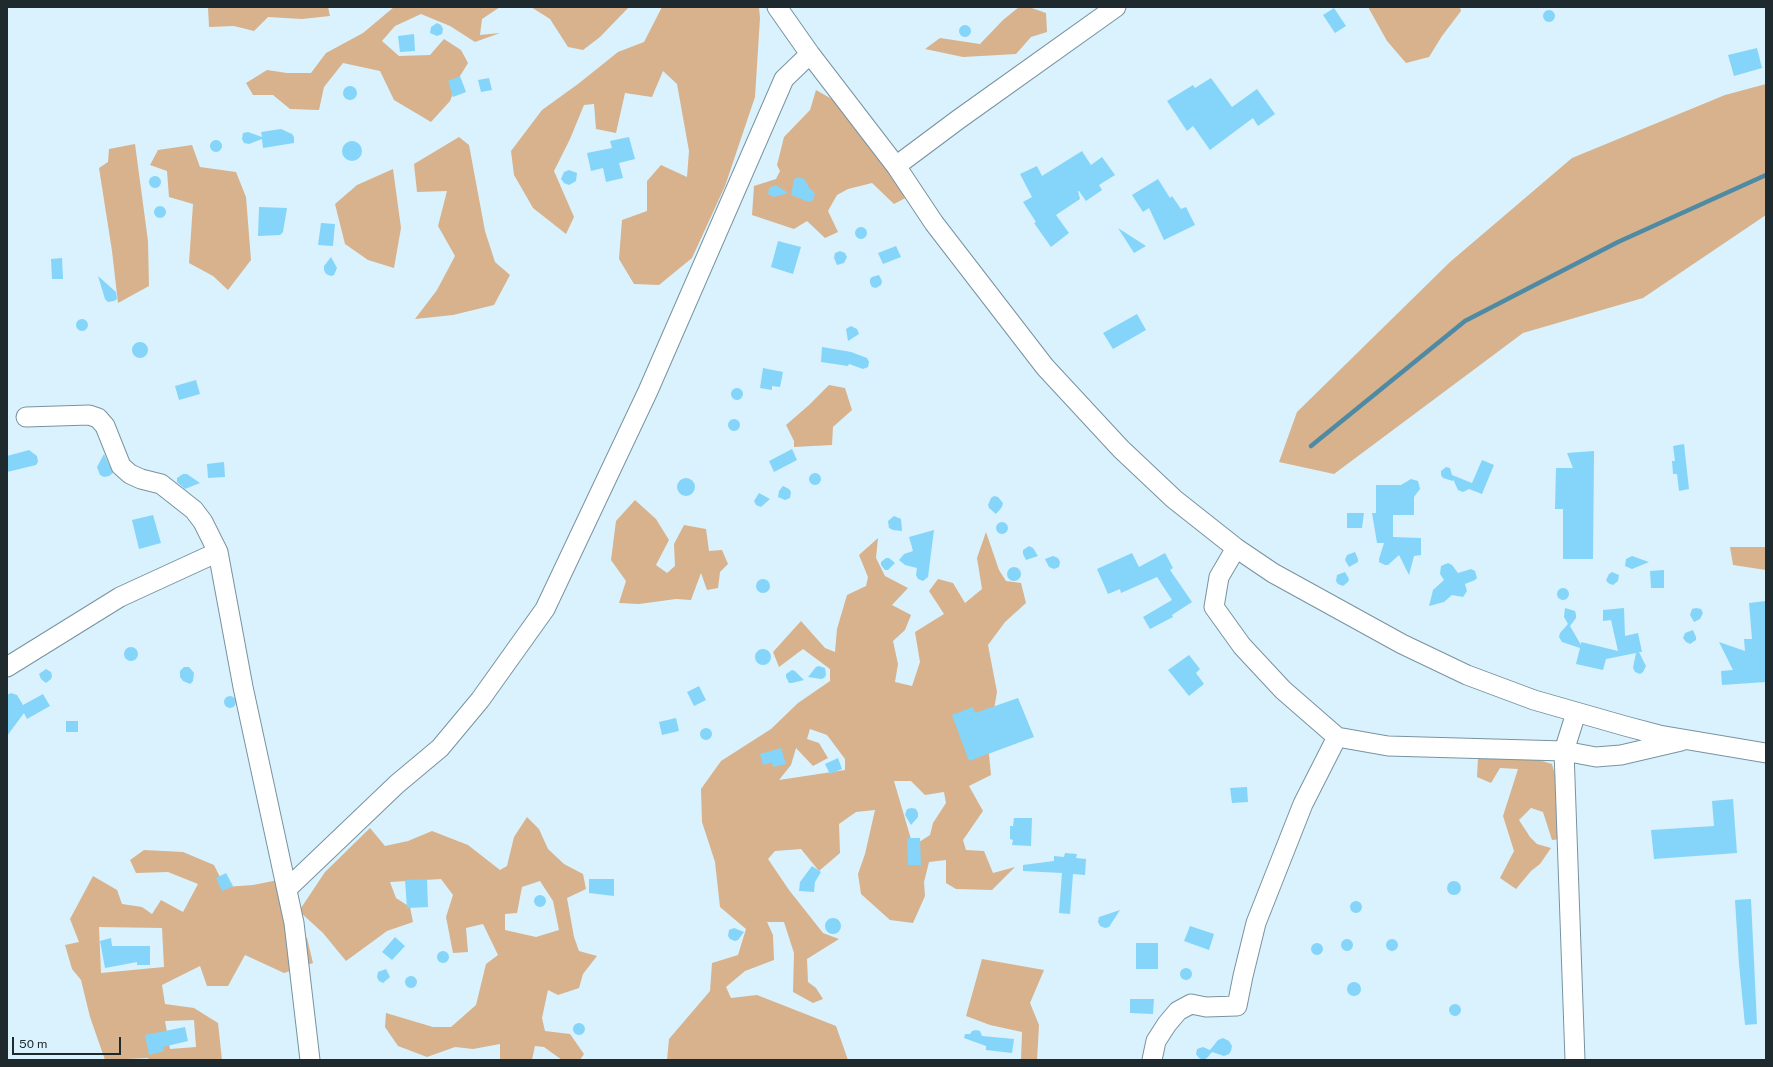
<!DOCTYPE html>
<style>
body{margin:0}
#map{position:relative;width:1773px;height:1067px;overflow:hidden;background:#daf2fd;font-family:"Public Sans",sans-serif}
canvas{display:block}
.frame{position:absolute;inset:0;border:8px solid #1f2a2f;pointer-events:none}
.scale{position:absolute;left:12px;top:1037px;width:109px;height:18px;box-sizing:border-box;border:2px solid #1f2a2f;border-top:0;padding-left:5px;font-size:12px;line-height:14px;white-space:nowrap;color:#1f2a2f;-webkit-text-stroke:3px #daf2fd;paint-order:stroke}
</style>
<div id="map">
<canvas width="1773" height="1067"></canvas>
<div class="frame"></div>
<div class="scale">50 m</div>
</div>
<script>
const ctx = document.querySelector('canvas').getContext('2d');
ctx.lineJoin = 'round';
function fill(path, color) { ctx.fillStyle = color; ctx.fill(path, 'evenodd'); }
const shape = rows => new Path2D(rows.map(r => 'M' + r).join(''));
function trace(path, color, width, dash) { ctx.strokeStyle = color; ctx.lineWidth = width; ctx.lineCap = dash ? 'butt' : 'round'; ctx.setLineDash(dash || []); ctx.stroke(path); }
fill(shape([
 [208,7,328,7,330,16,302,19,268,17,254,31,234,26,209,27],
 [394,7,500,7,482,19,480,35,500,33,475,42,450,26,421,14,395,26,382,41,399,56,430,55,444,39,461,50,468,63,460,76,450,101,431,122,394,100,380,71,343,63,324,87,319,110,290,109,273,95,253,95,246,83,267,70,287,73,311,73,326,53,363,33],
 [531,7,629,7,600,37,583,50,568,47,550,19],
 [662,7,759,7,760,18,755,97,725,186,692,258,659,285,634,284,619,259,622,220,647,211,647,181,661,165,687,177,689,151,677,84,663,71,652,97,625,93,616,133,596,129,594,104,584,105,570,139,554,171,574,217,566,234,533,208,514,175,511,151,542,110,578,84,618,52,644,42],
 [1019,7,1029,7,1046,13,1047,32,1031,37,1016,54,963,57,925,49,940,38,980,44,1003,20],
 [1368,7,1460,7,1461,11,1442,36,1429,57,1406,63,1387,41],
 [1766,84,1766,215,1643,298,1523,333,1334,474,1279,462,1297,412,1450,262,1572,158,1725,95],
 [816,90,844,106,913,194,894,204,872,183,848,189,837,195,828,211,838,232,825,238,807,221,794,229,752,215,754,186,776,179,780,171,777,165,784,137,810,110],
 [459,137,469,145,485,231,495,262,510,275,494,305,453,315,415,319,437,290,455,256,438,226,447,191,417,192,414,164],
 [135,144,148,241,149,286,118,303,112,251,99,168,108,162,109,149],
 [192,145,200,167,236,172,246,197,251,260,228,290,213,276,189,263,193,204,169,197,167,171,150,165,158,150],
 [393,169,401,228,394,268,368,260,345,244,335,204,357,185],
 [829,385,845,388,852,410,833,427,832,445,794,447,794,441,786,425,809,405],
 [635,500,656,519,669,540,656,565,667,573,675,566,674,544,684,525,706,529,709,551,722,550,728,564,720,572,718,588,707,590,701,573,691,600,676,599,639,604,619,603,626,581,611,560,616,521],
 [986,532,999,570,1006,581,1021,583,1026,603,1005,622,988,645,997,692,988,744,991,775,969,786,983,811,963,840,966,850,984,851,993,873,1015,867,992,890,956,889,946,883,946,860,929,862,924,882,925,896,913,923,890,920,861,894,858,874,865,854,875,810,856,812,839,824,840,853,819,871,801,849,775,851,768,859,789,890,823,933,839,939,807,959,808,982,816,988,823,999,813,1003,793,992,794,953,784,922,767,922,773,935,774,960,745,971,726,987,731,998,757,995,836,1026,848,1060,667,1060,669,1039,710,991,712,963,738,955,746,929,720,907,715,862,702,822,701,789,721,761,771,729,798,703,830,681,830,669,803,649,779,667,773,652,801,621,825,648,835,652,837,629,847,595,866,586,868,577,859,555,878,538,876,558,885,576,908,588,892,605,911,615,905,630,893,641,898,664,895,682,912,686,920,662,915,632,944,614,929,591,938,579,953,583,965,603,982,589,977,558],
 [810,729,827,735,845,759,845,770,779,780,791,765,796,748,813,766,828,758,819,743,807,739],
 [894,781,911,781,925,795,944,792,946,803,933,823,930,835,913,846],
 [1730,547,1766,547,1766,570,1733,565],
 [1525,756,1552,764,1559,789,1562,839,1552,840,1543,812,1531,808,1519,820,1530,837,1537,844,1551,848,1540,864,1531,871,1516,889,1500,878,1514,851,1503,816,1518,769,1500,768,1491,783,1477,777,1478,758],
 [527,817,539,829,548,849,564,864,583,874,586,889,567,898,574,937,579,951,597,956,583,974,579,988,558,995,548,990,542,1018,545,1031,570,1034,584,1054,580,1060,562,1060,544,1047,535,1046,532,1060,500,1060,500,1044,473,1049,455,1047,427,1057,398,1046,385,1027,386,1013,433,1027,451,1027,476,1005,486,964,498,955,483,924,466,928,468,952,453,953,446,917,453,895,441,879,390,882,396,898,410,907,413,922,387,931,346,961,323,933,299,911,325,872,370,828,385,846,408,841,432,831,468,845,500,870,507,866,514,837],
 [540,881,553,901,559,930,536,937,505,930,505,914,517,913,522,887],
 [144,850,183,852,214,865,225,887,253,885,283,879,289,922,307,938,313,963,284,973,245,955,228,986,207,986,200,966,162,985,165,1004,194,1008,218,1023,222,1060,149,1060,148,1058,105,1060,90,1017,81,980,72,969,65,945,79,942,70,919,93,876,117,890,122,904,142,907,152,914,161,900,183,912,198,884,168,872,136,873,130,860],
 [99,927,162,928,164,967,101,973],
 [194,1020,196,1047,170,1049,165,1021],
 [982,959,1044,970,1030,1003,1039,1025,1037,1060,1021,1060,1022,1032,990,1025,966,1016]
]), '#d7b28c');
trace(shape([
 [1311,446,1465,321,1618,242,1766,175]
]), '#4e8aa4', 4.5);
fill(shape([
 [1334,8,1346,26,1335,33,1323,15],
 '1543 16a6 6 0 1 1 12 0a6 6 0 1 1-12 0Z',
 [437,23,441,25,443,29,442,34,437,36,430,33,431,27],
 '959 31a6 6 0 1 1 12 0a6 6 0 1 1-12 0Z',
 [414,34,415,51,400,52,398,36],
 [1757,48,1762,68,1734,76,1728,55],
 [460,76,466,92,453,97,448,81],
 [489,78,492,90,481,92,478,80],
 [1211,78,1232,107,1257,89,1275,114,1258,126,1253,118,1210,150,1193,126,1187,131,1167,101,1193,85,1195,88],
 '343 93a7 7 0 1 1 14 0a7 7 0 1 1-14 0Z',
 [281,129,292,134,294,137,294,143,263,148,262,139,249,144,244,143,242,139,243,133,248,132,262,137,261,132],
 [629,137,635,159,619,163,623,178,606,182,603,168,591,171,587,153,612,148,610,141],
 '210 146a6 6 0 1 1 12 0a6 6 0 1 1-12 0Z',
 '342 151a10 10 0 1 1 20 0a10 10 0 1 1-20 0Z',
 [1082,151,1091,165,1102,157,1115,175,1099,185,1102,190,1086,201,1079,191,1078,191,1080,199,1056,215,1069,233,1051,247,1034,223,1036,222,1023,202,1032,197,1020,174,1037,166,1042,176],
 [569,170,577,173,576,181,569,185,564,183,561,179,564,172],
 '149 182a6 6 0 1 1 12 0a6 6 0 1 1-12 0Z',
 [799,177,804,179,810,189,813,191,815,194,813,200,809,202,791,195,794,179],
 [1158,179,1170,198,1172,196,1181,209,1186,207,1195,225,1164,240,1149,208,1143,212,1132,195],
 [776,185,788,193,774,197,768,194,769,188],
 '154 212a6 6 0 1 1 12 0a6 6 0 1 1-12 0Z',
 [259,207,287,208,283,232,280,235,258,236],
 [321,223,335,224,333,246,318,245],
 '855 233a6 6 0 1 1 12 0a6 6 0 1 1-12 0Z',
 [1118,228,1146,246,1134,253],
 [778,241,801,247,793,274,771,267],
 [896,246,901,257,883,264,878,253],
 [840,251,845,253,847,257,844,263,837,265,834,258,835,253],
 [331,257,337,268,334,275,331,276,326,274,324,270,324,266],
 [62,258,63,279,52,279,51,259],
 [879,275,882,281,881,285,876,288,872,287,870,283,870,279,872,277],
 [98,276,116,292,117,299,114,301,108,302,105,299],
 [1137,314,1146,330,1113,349,1103,333],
 '76 325a6 6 0 1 1 12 0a6 6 0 1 1-12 0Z',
 [851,326,857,329,859,334,848,341,846,329],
 '132 350a8 8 0 1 1 16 0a8 8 0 1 1-16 0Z',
 [822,347,851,352,867,358,869,362,868,367,863,369,849,364,848,366,821,362],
 [763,368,783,372,780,387,772,386,772,390,760,388],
 [196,380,200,394,179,400,175,386],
 '731 394a6 6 0 1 1 12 0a6 6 0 1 1-12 0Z',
 '728 425a6 6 0 1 1 12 0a6 6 0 1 1-12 0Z',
 [1684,444,1689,489,1679,491,1677,474,1673,474,1672,461,1675,461,1673,446],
 [792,449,797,460,774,472,769,461],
 [29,450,37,456,38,462,36,465,7,472,7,456],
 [1594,451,1593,559,1563,559,1563,509,1555,509,1556,468,1573,468,1567,453],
 [104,454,113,473,109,476,104,477,100,475,97,467],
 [1482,460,1494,465,1482,494,1469,489,1463,492,1458,490,1453,479,1453,481,1443,478,1441,475,1441,471,1446,467,1450,468,1452,475,1472,483],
 [224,462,225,477,208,478,207,464],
 '809 479a6 6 0 1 1 12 0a6 6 0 1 1-12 0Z',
 [183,474,187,474,200,483,185,489,177,482,177,478],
 '677 487a9 9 0 1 1 18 0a9 9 0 1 1-18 0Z',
 [1411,479,1418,481,1420,489,1414,497,1414,515,1393,515,1393,537,1421,538,1421,555,1414,556,1409,575,1399,555,1388,565,1385,565,1379,562,1379,559,1384,543,1377,543,1372,513,1376,513,1376,485,1401,485],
 [783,486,789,489,791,492,790,498,785,500,778,497,779,491],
 [759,493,770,499,761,507,756,505,754,501],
 [994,496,998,497,1003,503,1002,507,996,514,989,508,988,505,991,498],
 [1347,513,1364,513,1362,528,1347,528],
 [153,515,161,543,139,549,132,520],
 [894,516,901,519,902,531,893,530,889,528,888,521],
 '996 528a6 6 0 1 1 12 0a6 6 0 1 1-12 0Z',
 [934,530,928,577,923,581,918,579,916,575,917,568,905,565,899,560,904,554,913,551,909,537],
 [1029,546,1033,548,1038,556,1026,560,1023,554,1023,550],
 [1355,552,1358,559,1358,562,1349,567,1345,560,1347,555],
 [1132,553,1139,567,1165,553,1173,568,1170,570,1192,602,1172,615,1173,617,1150,629,1143,617,1172,600,1157,577,1121,593,1120,589,1108,594,1097,569],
 [1053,556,1058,558,1060,562,1059,567,1054,569,1049,567,1045,559],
 [1632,556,1649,562,1632,569,1625,566,1626,559],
 [886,558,889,558,895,563,888,570,885,570,881,565,881,562],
 [1448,563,1452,565,1458,573,1471,569,1475,571,1477,578,1475,580,1465,584,1467,591,1463,597,1452,595,1444,602,1429,606,1433,590,1444,580,1440,574,1441,566],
 '1007 574a7 7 0 1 1 14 0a7 7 0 1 1-14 0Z',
 [1664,570,1664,588,1651,588,1650,571],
 [1345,572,1349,579,1348,582,1343,586,1338,584,1336,581,1337,575],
 [1612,572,1619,575,1618,581,1613,585,1608,583,1606,580,1609,574],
 '756 586a7 7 0 1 1 14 0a7 7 0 1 1-14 0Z',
 '1557 594a6 6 0 1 1 12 0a6 6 0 1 1-12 0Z',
 [1766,601,1766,682,1722,685,1721,671,1733,670,1719,642,1745,651,1744,639,1752,639,1749,603],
 [1565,608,1575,611,1576,615,1576,618,1570,626,1581,645,1581,642,1618,651,1611,620,1603,621,1603,610,1624,608,1625,636,1638,633,1642,652,1639,652,1646,666,1643,672,1640,674,1635,672,1633,668,1636,653,1606,659,1603,670,1576,664,1580,648,1562,642,1559,637,1560,633,1568,624,1564,617],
 [1696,608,1701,609,1703,613,1700,619,1694,622,1690,615,1692,609],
 [1693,630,1696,637,1696,640,1690,644,1686,642,1683,638,1685,633],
 '124 654a7 7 0 1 1 14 0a7 7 0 1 1-14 0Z',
 '755 657a8 8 0 1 1 16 0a8 8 0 1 1-16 0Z',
 [1189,655,1200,669,1196,673,1204,684,1189,696,1168,670],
 [819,666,825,668,826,675,824,678,821,679,808,677,816,667],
 [184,667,189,667,194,673,193,681,190,684,183,681,180,677,180,671],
 [46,669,51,672,52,676,51,679,46,683,41,679,39,674],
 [792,670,795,671,804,680,792,683,789,683,786,677,786,674],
 [699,686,706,700,694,706,687,692],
 [11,693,17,695,23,705,43,694,50,706,27,719,24,713,7,736,7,695],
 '224 702a6 6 0 1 1 12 0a6 6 0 1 1-12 0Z',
 [1018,698,1034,737,969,761,952,715,973,707,975,713],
 [676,718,679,731,662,735,659,722],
 [66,721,78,721,78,732,66,732],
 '700 734a6 6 0 1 1 12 0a6 6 0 1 1-12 0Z',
 [781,748,786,764,773,767,772,762,763,765,760,754],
 [838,758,842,769,830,774,825,764],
 [1247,787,1248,802,1232,803,1230,788],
 [1733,799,1737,853,1654,859,1651,830,1714,826,1712,801],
 [912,808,916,809,918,813,918,817,911,825,905,815,907,809],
 [1014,818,1032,818,1031,846,1012,845,1013,840,1010,839,1010,826,1013,826],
 [907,838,920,838,921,865,908,865],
 [1065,853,1077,854,1076,858,1086,859,1085,875,1073,874,1070,914,1059,913,1062,873,1023,871,1023,865,1054,861,1054,856,1064,857],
 [812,866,821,872,815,882,814,892,799,891,800,882],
 [226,873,233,886,222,891,216,878],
 [427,879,428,907,407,908,405,880],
 [589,879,614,879,614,896,589,893],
 '1447 888a7 7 0 1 1 14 0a7 7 0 1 1-14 0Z',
 '534 901a6 6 0 1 1 12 0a6 6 0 1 1-12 0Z',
 [1751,899,1757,1024,1745,1025,1739,964,1735,900],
 '1350 907a6 6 0 1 1 12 0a6 6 0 1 1-12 0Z',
 [1120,910,1109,927,1105,928,1100,926,1098,922,1099,917],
 '825 926a8 8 0 1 1 16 0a8 8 0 1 1-16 0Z',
 [1190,926,1214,934,1209,950,1184,941],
 [734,928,744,932,738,940,735,941,730,939,728,936,729,930],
 [395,937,405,946,392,960,382,952],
 [111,938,112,946,150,946,150,965,137,965,137,962,105,968,100,941],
 '1341 945a6 6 0 1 1 12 0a6 6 0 1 1-12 0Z',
 '1386 945a6 6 0 1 1 12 0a6 6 0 1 1-12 0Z',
 '1311 949a6 6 0 1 1 12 0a6 6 0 1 1-12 0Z',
 [1136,943,1158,943,1158,969,1136,969],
 '437 957a6 6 0 1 1 12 0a6 6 0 1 1-12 0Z',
 '1180 974a6 6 0 1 1 12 0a6 6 0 1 1-12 0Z',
 [386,969,390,977,383,983,379,981,377,977,378,972],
 '405 982a6 6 0 1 1 12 0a6 6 0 1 1-12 0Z',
 '1347 989a7 7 0 1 1 14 0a7 7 0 1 1-14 0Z',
 [1130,999,1154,999,1153,1014,1130,1013],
 '1449 1010a6 6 0 1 1 12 0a6 6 0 1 1-12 0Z',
 '573 1029a6 6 0 1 1 12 0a6 6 0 1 1-12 0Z',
 [185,1027,188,1041,163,1047,164,1051,149,1055,145,1035],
 [976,1030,980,1031,982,1036,1014,1039,1012,1053,986,1050,986,1046,964,1038,965,1034,970,1034,972,1031],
 [1223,1038,1229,1041,1232,1046,1231,1051,1229,1054,1224,1056,1212,1052,1207,1058,1203,1060,1199,1058,1196,1054,1197,1049,1203,1047,1210,1050,1218,1040]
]), '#84d5f9');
const minor = shape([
 [777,7,810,54,896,166,934,223,1045,367,1121,449,1174,499,1236,548,1273,573,1402,644,1467,675,1534,700,1625,726,1659,735,1766,753],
 [896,166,959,119,1116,7],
 [26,417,89,415,98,418,105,426,121,466,130,474,141,479,161,484,194,510,203,522,218,552,243,687,294,923,310,1060],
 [1236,548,1219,577,1214,607,1242,646,1283,690,1337,737,1388,746,1564,751,1596,757,1621,755,1681,741],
 [7,667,120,597,218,552],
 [287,889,397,784,440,748,480,700,545,609,648,391,784,79,810,54],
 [1152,1060,1156,1041,1167,1024,1178,1011,1191,1004,1206,1007,1237,1006,1243,976,1256,923,1303,804,1337,737],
 [1575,1060,1564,751,1576,713]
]);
trace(minor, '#7893a0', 21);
trace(minor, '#fff', 19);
</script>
